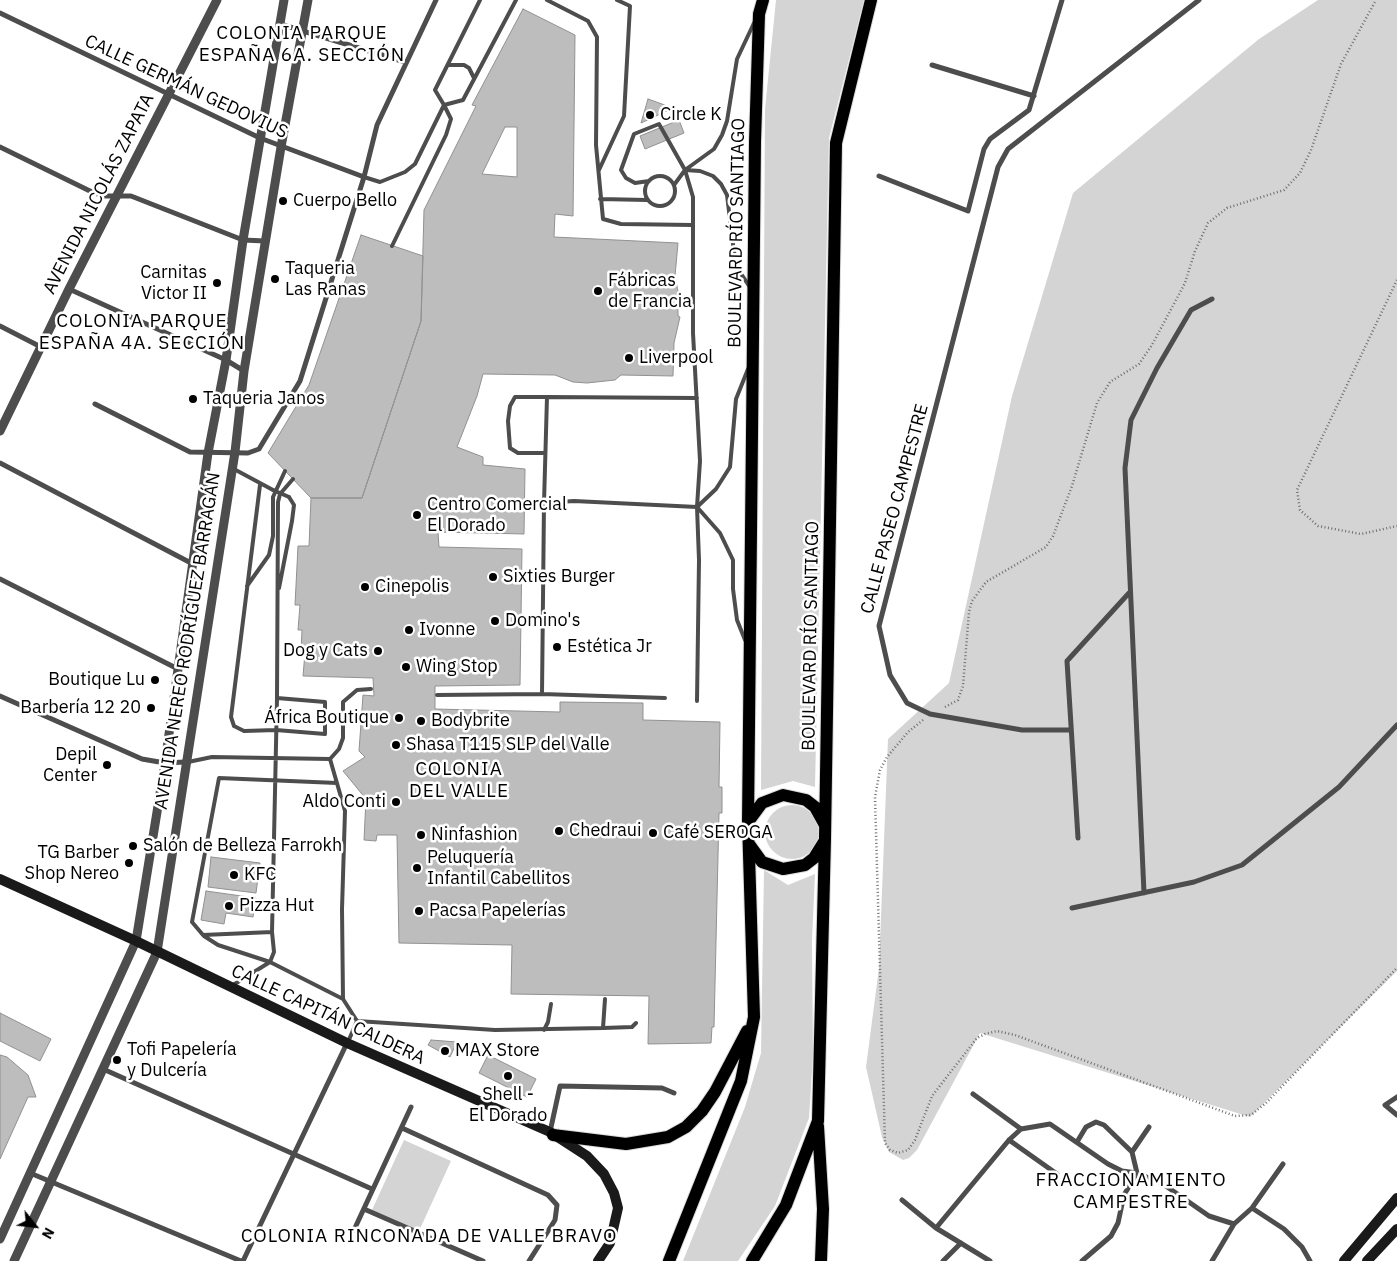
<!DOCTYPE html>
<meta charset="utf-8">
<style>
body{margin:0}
#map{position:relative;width:1397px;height:1261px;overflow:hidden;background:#fff;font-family:"IBM Plex Sans",sans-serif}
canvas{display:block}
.north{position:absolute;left:10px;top:1201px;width:50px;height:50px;-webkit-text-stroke:4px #fff;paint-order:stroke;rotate:119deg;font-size:14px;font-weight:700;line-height:20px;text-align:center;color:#000}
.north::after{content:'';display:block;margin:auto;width:18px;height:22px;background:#000;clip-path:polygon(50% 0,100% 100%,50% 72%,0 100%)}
</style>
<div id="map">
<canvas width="1397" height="1261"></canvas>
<div class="north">N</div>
</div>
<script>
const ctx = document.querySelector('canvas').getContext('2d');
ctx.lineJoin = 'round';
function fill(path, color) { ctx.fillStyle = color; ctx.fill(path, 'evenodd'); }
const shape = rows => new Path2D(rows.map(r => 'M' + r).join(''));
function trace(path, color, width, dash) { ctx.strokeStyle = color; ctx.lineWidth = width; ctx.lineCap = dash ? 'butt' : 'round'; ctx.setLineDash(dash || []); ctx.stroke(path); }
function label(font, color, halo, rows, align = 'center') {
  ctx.font = font + ' "IBM Plex Sans",sans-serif'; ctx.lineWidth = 5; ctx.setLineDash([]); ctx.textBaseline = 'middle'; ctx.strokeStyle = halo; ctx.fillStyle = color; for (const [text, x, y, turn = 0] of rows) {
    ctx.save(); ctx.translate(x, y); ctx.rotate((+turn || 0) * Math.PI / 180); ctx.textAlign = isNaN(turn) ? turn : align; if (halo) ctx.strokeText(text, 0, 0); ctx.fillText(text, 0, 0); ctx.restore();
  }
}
fill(shape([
 [776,0,864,0,829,138,815,787,793,781,761,790,765,109],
 [1318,0,1397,0,1397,971,1250,1117,980,1033,917,1150,909,1158,903,1160,889,1152,882,1137,866,1067,879,968,888,739,949,683,1012,396,1073,193,1259,39],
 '765 832a27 27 0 1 1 54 0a27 27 0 1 1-54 0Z',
 [764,870,788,885,815,874,812,940,813,1055,809,1118,775,1206,738,1261,683,1261,745,1107,761,1053],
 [404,1140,451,1161,419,1231,372,1210]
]), '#d4d4d4');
const building = shape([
 [523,9,575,35,573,216,555,214,554,237,678,243,675,276,680,302,678,302,678,316,680,317,674,343,673,376,621,375,615,380,587,383,573,382,555,375,483,374,477,396,457,447,483,457,483,465,525,469,524,534,438,532,439,547,522,549,520,685,435,686,435,709,560,712,560,702,643,703,643,720,720,722,719,787,722,787,722,813,719,813,714,1027,712,1027,711,1043,648,1044,649,996,511,994,512,945,399,943,397,835,377,835,376,841,364,840,366,799,343,771,365,757,359,751,363,695,374,696,373,678,303,676,305,653,301,652,302,630,298,630,300,605,295,605,298,546,309,546,311,498,362,498,421,321,424,210,476,106,472,105,523,9],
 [505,127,517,127,517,177,482,174,505,127],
 [648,99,673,108,641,123,648,99],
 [679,120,684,133,645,149,640,136,679,120],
 [361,235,423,256,421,321,362,498,311,498,268,453,309,385,361,235],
 [211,857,260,863,256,893,208,887,211,857],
 [206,891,256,898,253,917,226,913,224,924,201,920,206,891],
 [0,1013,51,1039,40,1061,0,1041,0,1013],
 [431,1040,457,1042,450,1057,428,1045,431,1040],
 [0,1055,7,1057,28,1075,36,1097,28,1097,0,1159,0,1055],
 [488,1055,536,1079,527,1097,479,1073,488,1055]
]);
fill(building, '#bdbdbd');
trace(building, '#919191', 1);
const primary = shape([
 [748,822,762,803,783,795,806,800,815,807,825,825],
 [749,844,762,862,783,869,805,865,814,858,824,842],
 [818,1126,823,1209,821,1261],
 [553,1135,626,1144,668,1137,686,1127,702,1111,715,1092,747,1031],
 [669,1261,741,1081,754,1017,748,822,755,142,759,14,763,0],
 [752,1261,786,1205,818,1121,825,838,836,143,871,0]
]);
trace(primary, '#dbdbdb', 14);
trace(shape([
 [1397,280,1297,490,1300,510,1318,526,1361,534,1397,526],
 [945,707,958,700,963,686,969,612,972,601,986,582,1046,547,1053,536,1072,486,1097,403,1110,382,1139,364,1152,345,1185,283,1195,251,1208,223,1227,208,1284,190,1300,173,1311,150,1341,64,1376,0],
 [923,720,908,732,887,757,880,770,875,797,885,1143,890,1150,898,1153,908,1150,915,1140,932,1096,977,1038,985,1034,997,1031,1015,1035,1235,1116,1251,1115,1266,1103,1397,968]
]), '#6f6f6f', 2.5, [1, 2.5]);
trace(shape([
 [480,0,435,90,444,105,463,100,516,0],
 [547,0,588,21,597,37,596,145,603,219,621,224,693,225],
 [448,65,464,65,469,68,474,78],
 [599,170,624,116,630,6,617,0],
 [685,170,700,171,713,176,721,184,727,195,734,252,741,274,750,287],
 '645 191a15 15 0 1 1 30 0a15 15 0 1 1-30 0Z',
 [364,177,380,182,405,172,415,164,444,105],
 [649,181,635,183,626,178,621,170,634,134,659,124,685,170,693,197,693,333,700,461,697,507,699,560,697,701],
 [674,185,685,170,714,149,722,135,727,121,737,59,754,23],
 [600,199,647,200],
 [392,246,446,135,451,119,444,105],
 [545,453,518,453,510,448,508,421,510,406,515,397,547,397],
 [232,468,273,490],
 [260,485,231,717,234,726,244,731,276,730,325,734,325,702,277,698],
 [544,503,547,397,697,398],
 [247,586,269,555,273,536,273,497,285,471],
 [279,588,292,521,294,505,289,497],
 [745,640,737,620,733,589,733,560,720,533,697,507,716,489,730,467,736,399,748,369],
 [437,695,542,694],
 [665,698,542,694,544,503,574,501,697,507],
 [330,759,345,811,342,909,343,999,357,1021],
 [330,759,339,749,343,738,343,702,357,690,371,689],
 [188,762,212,757,330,759],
 [272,932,203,935,192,922,219,778,337,783],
 [204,936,218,945,270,962,343,999],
 [233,985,270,962,274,952,272,932,277,698,278,502,280,494,293,479],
 [357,1021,495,1030,603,1028,605,999],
 [603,1028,632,1027,636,1023],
 [544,1030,548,1022,551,1004],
 [348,1042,357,1021]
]), '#4d4d4d', 4);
trace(shape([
 [0,13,260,138,364,177],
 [280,24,405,62],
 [932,65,1034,96],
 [0,147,94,193,105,196,131,196,243,240,265,241],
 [879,176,968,211,984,149,990,139,1029,110,1062,0],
 [69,289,226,360,244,371],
 [0,326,41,347],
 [95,404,190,452,248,453,259,449,300,381,364,177,377,125,436,0],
 [0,463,191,563],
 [0,579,178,669],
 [0,696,142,759,165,763,185,762],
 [1070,730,1022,730,930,714,907,703,890,675,879,626,998,167,1008,149,1199,0],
 [1078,838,1067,661,1129,593],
 [1144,893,1125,468,1131,420,1157,368,1191,310,1212,299],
 [1072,908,1194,882,1242,865,1339,787,1397,725],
 [103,1069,372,1189],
 [973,1094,1021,1129],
 [1397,1097,1385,1105,1397,1115],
 [402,1128,548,1195,557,1205,555,1220,529,1261],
 [550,1132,560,1086,662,1088,674,1093],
 [1009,1140,1057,1174],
 [1077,1142,1086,1127,1096,1122,1104,1125,1132,1152],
 [30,1173,241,1261],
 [902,1200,936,1228,990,1261],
 [1252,1208,1284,1229,1302,1247,1310,1261],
 [364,1209,483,1261],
 [936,1228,1009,1140,1021,1129,1050,1124,1108,1164,1122,1171,1137,1173,1163,1184,1209,1216,1234,1224],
 [354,1230,411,1107],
 [243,1261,347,1043],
 [943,1261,961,1243],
 [1082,1261,1111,1236,1118,1223,1124,1195,1137,1173,1132,1152,1149,1127],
 [1212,1261,1234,1224,1252,1208,1283,1164]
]), '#4d4d4d', 5);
trace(shape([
 [0,431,69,289,217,0],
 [0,1239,136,941,165,763,208,453,226,360,243,240,284,0],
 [14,1261,157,952,235,452,244,371,281,147,308,0]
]), '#4d4d4d', 9);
trace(shape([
 [0,879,136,941,347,1043,550,1132,587,1156,604,1174,614,1193,618,1208,610,1243,598,1261],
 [1344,1261,1397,1198],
 [1367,1261,1397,1229]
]), '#1a1a1a', 10);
trace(primary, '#000', 12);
trace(shape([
 [273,490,289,497]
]), '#4d4d4d', 4);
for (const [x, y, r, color] of [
 [650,115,5,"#000"],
 [283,201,5,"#000"],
 [275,279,5,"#000"],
 [217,283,5,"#000"],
 [598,291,5,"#000"],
 [629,358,5,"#000"],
 [193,399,5,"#000"],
 [417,515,5,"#000"],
 [493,577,5,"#000"],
 [365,587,5,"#000"],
 [495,621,5,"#000"],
 [409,630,5,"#000"],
 [557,647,5,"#000"],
 [378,651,5,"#000"],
 [406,667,5,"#000"],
 [155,680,5,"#000"],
 [151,708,5,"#000"],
 [399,718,5,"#000"],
 [421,721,5,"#000"],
 [396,745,5,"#000"],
 [107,765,5,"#000"],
 [396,802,5,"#000"],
 [559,831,5,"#000"],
 [653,833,5,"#000"],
 [421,835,5,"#000"],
 [133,846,5,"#000"],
 [129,863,5,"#000"],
 [417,868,5,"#000"],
 [234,875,5,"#000"],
 [229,906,5,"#000"],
 [419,911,5,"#000"],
 [445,1051,5,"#000"],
 [117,1060,5,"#000"],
 [508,1076,5,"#000"]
]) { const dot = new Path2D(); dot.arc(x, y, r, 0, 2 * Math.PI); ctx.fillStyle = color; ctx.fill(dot); trace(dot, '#fff', 2); }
label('18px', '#000', '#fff', [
 ["CALLE GERMÁN GEDOVIUS",186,87,25],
 ["AVENIDA NICOLÁS ZAPATA",99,194,-63],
 ["BOULEVARD RÍO SANTIAGO",737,233,-89],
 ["CALLE PASEO CAMPESTRE",895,509,-75],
 ["BOULEVARD RÍO SANTIAGO",811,636,-89],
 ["AVENIDA NEREO RODRÍGUEZ BARRAGÁN",188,641,-81],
 ["CALLE CAPITÁN CALDERA",328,1015,25]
]);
label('18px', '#000', '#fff', [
 ["Circle K",660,115],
 ["Cuerpo Bello",293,201],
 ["Taqueria",285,269],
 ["Las Ranas",285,290],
 ["Carnitas",207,273,"right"],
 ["Victor II",207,294,"right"],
 ["Fábricas",608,281],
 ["de Francia",608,302],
 ["Liverpool",639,358],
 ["Taqueria Janos",203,399],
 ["Centro Comercial",427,505],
 ["El Dorado",427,526],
 ["Sixties Burger",503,577],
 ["Cinepolis",375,587],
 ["Domino's",505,621],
 ["Ivonne",419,630],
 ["Estética Jr",567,647],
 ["Dog y Cats",368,651,"right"],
 ["Wing Stop",416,667],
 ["Boutique Lu",145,680,"right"],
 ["Barbería 12 20",141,708,"right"],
 ["África Boutique",389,718,"right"],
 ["Bodybrite",431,721],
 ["Shasa T115 SLP del Valle",406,745],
 ["Depil",97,755,"right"],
 ["Center",97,776,"right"],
 ["Aldo Conti",386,802,"right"],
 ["Chedraui",569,831],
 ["Café SEROGA",663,833],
 ["Ninfashion",431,835],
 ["Salón de Belleza Farrokh",143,846],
 ["TG Barber",119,853,"right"],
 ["Shop Nereo",119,874,"right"],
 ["Peluquería",427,858],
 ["Infantil Cabellitos",427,879],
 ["KFC",244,875],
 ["Pizza Hut",239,906],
 ["Pacsa Papelerías",429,911],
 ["Tofi Papelería",127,1050],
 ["y Dulcería",127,1071],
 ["MAX Store",455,1051],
 ["Shell -",508,1095,"center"],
 ["El Dorado",508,1116,"center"]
], 'left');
ctx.letterSpacing = '1px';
label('19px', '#000', '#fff', [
 ["COLONIA PARQUE",302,34],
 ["ESPAÑA 6A. SECCIÓN",302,56],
 ["COLONIA PARQUE",142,322],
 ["ESPAÑA 4A. SECCIÓN",142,344],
 ["COLONIA",459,770],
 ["DEL VALLE",459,792],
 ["FRACCIONAMIENTO",1131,1181],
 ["CAMPESTRE",1131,1203],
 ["COLONIA RINCONADA DE VALLE BRAVO",429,1237]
]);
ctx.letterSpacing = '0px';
</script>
